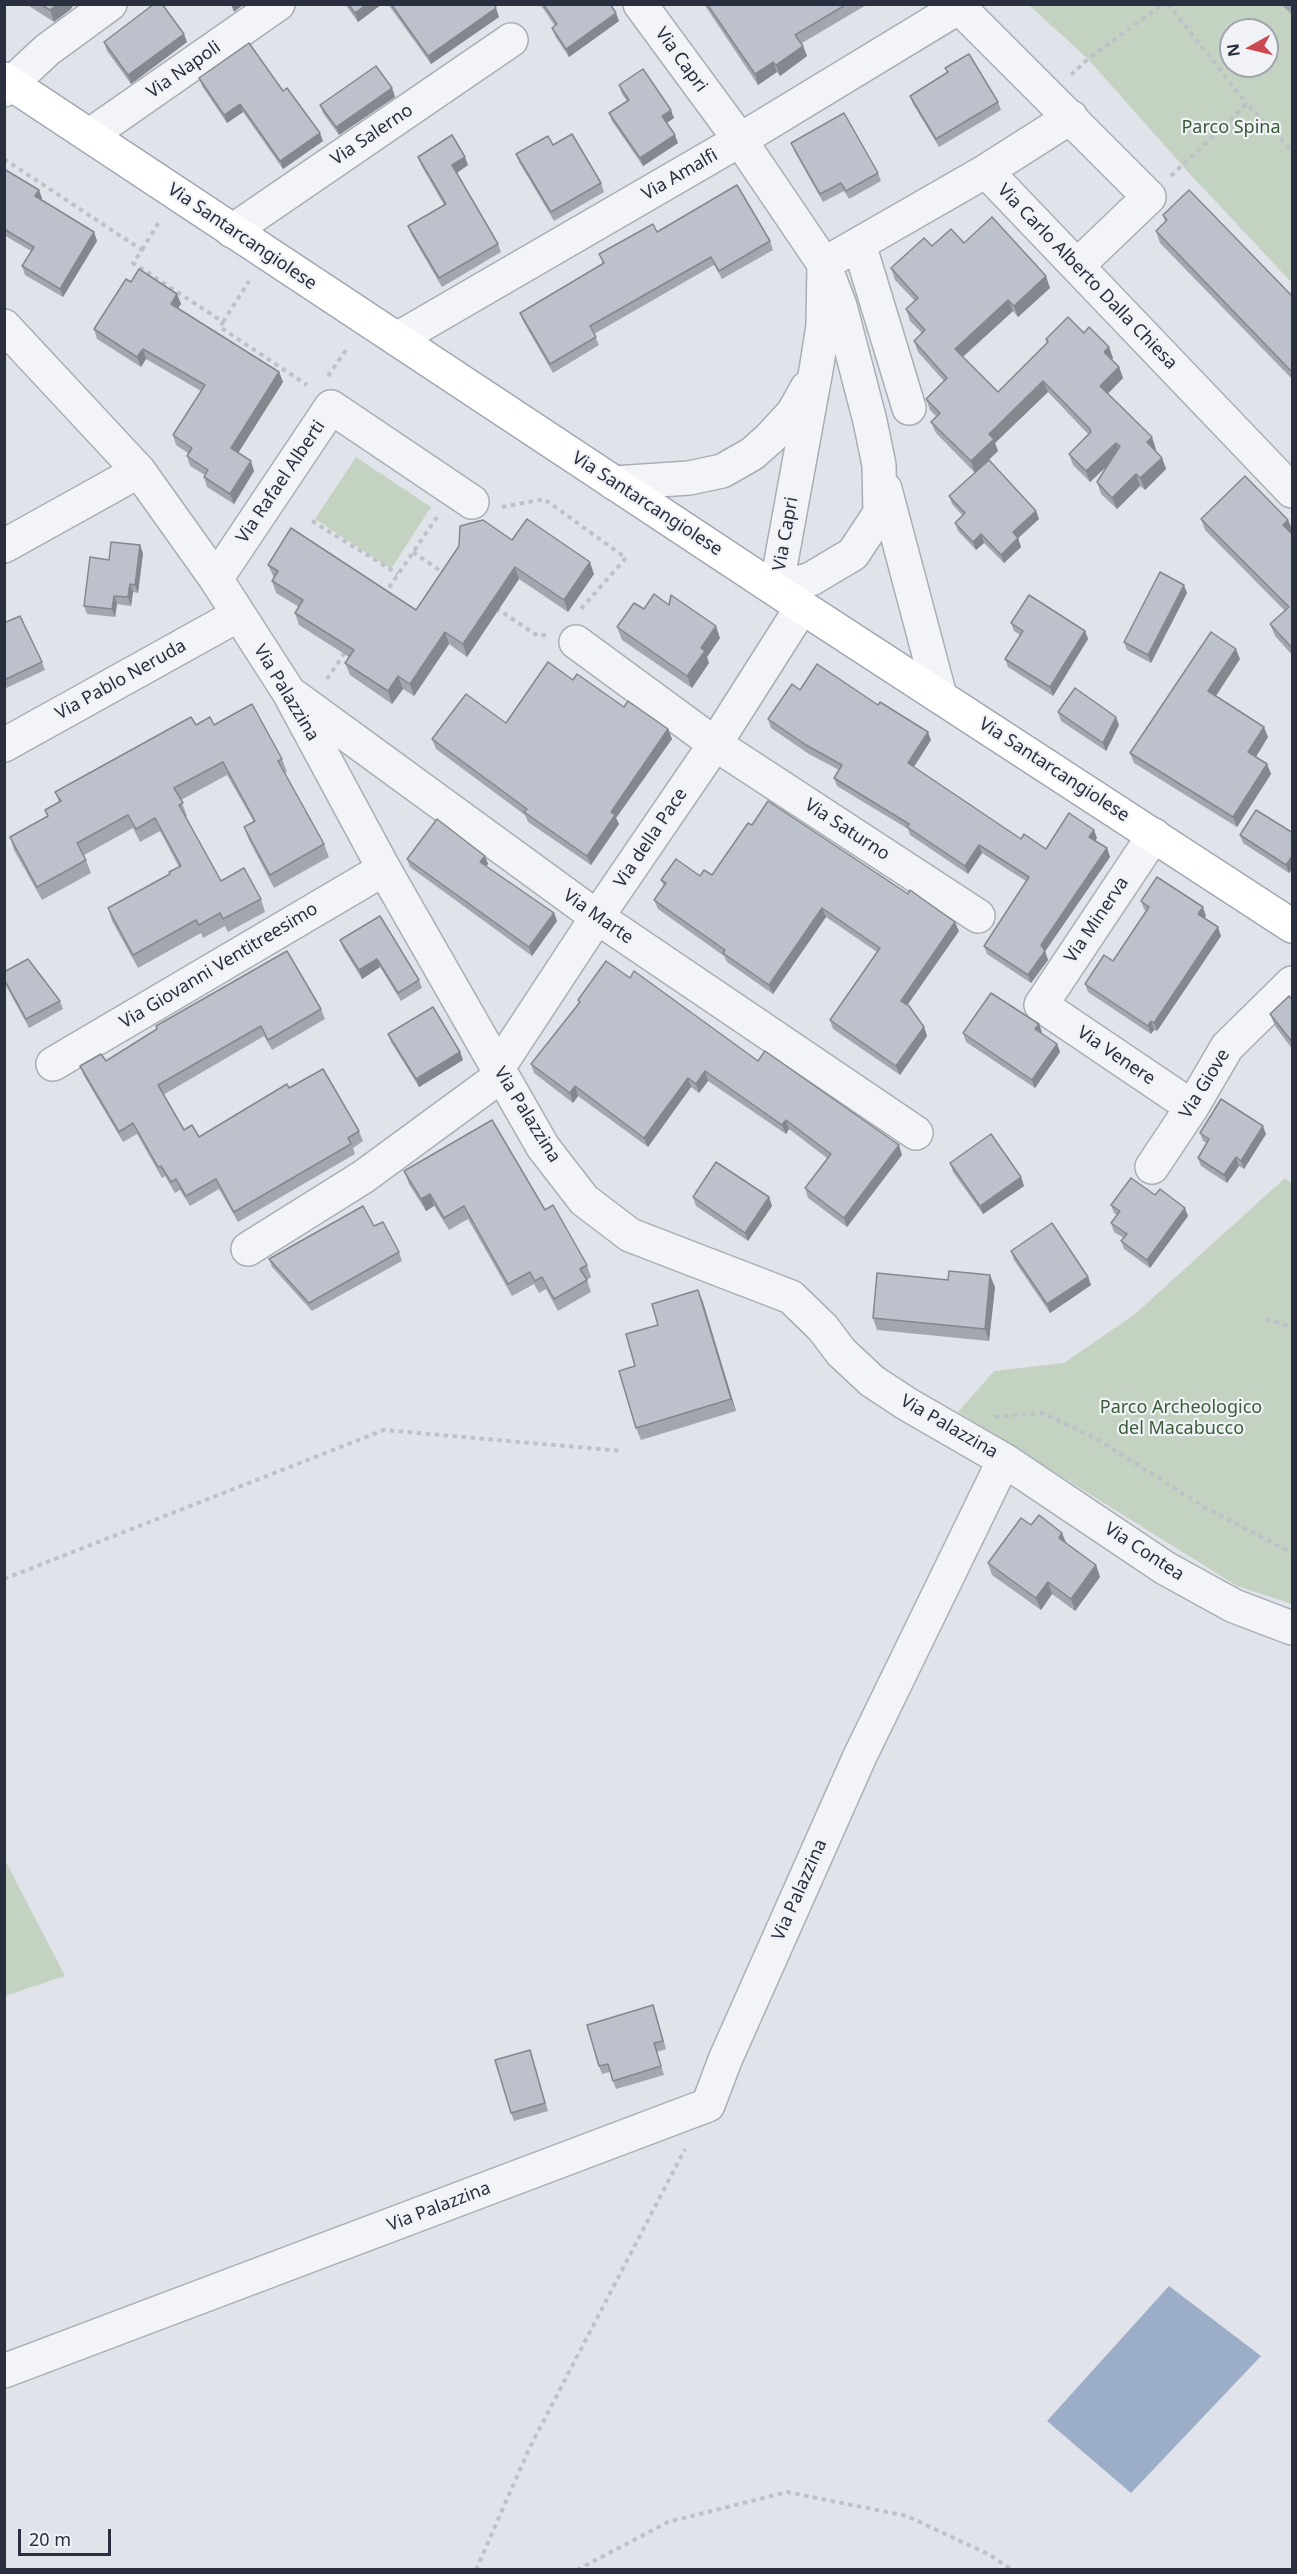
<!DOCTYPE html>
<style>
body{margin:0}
#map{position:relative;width:1297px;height:2574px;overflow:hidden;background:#e0e3e9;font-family:"Noto Sans",sans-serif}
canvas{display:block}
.frame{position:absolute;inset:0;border:6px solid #292f3f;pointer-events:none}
.north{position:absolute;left:1219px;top:18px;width:60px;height:60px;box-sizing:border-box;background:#f0f2f6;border:2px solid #a0a4ad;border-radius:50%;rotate:262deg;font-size:16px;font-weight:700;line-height:24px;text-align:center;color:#292f3f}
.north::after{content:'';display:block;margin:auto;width:21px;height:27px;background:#c94950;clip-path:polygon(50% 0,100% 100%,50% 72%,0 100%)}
.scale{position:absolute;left:18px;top:2529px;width:93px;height:27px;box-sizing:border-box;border:3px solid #292f3f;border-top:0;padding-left:8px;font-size:18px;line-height:21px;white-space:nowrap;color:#292f3f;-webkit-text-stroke:4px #f0f2f6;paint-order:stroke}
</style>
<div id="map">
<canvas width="1297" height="2574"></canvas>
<div class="frame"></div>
<div class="north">N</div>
<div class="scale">20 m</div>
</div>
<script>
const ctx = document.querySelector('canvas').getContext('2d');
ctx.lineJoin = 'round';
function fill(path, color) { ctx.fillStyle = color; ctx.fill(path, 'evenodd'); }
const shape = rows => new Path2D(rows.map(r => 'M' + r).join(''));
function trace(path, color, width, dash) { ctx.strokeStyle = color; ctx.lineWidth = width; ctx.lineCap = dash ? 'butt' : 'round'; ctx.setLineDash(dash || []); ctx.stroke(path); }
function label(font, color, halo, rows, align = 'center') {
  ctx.font = font + ' "Noto Sans",sans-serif'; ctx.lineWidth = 4.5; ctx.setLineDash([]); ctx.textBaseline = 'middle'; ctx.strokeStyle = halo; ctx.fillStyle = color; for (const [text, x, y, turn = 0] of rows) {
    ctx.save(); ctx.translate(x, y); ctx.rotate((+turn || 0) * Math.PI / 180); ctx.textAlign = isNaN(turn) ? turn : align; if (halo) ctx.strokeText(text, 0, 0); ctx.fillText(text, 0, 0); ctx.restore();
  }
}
fill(shape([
 [1029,5,1292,5,1292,283,1190,174,1088,59],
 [1231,30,1267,30,1267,66,1231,66],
 [356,457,431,507,391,569,315,519],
 [1285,1178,1292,1184,1292,1604,1237,1586,958,1412,994,1371,1064,1363,1135,1314],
 [5,1860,65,1976,5,1996,4,1996]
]), '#c4d2c1');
fill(shape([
 [1169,2286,1261,2356,1131,2493,1047,2421]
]), '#9cadc7');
const minor = shape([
 [640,4,740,140,824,264,840,306,870,421,879,465,880,513,853,554,811,579,776,589,816,370,823,326,824,264],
 [4,90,47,50,110,4],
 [90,135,278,4],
 [986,171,1071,117],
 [232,231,511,40],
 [859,244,909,408],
 [824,264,986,171,1292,491],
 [4,326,139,471,216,579,288,691,384,869,543,1147,584,1200,630,1235,791,1297,823,1328,841,1352,872,1381,907,1404,1004,1460,1165,1568,1234,1606,1292,1628],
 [397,339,740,140,959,7,1149,197,1078,265],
 [614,483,689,478,722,471,752,454,770,438,793,413,807,388],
 [885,489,940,696],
 [4,546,139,471],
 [216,579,331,407,472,502],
 [576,642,715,744,978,916],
 [294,696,597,917,916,1133],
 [4,745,238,615],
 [1154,835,1041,1005,1192,1107],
 [53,1064,384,869],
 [498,1068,597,917,715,744,802,607],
 [1152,1167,1192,1107,1227,1047,1292,983],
 [248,1249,363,1177,502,1075],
 [4,2371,708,2105,725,2060,860,1756,1004,1460]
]);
const major = shape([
 [4,79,802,607,1292,926]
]);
trace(minor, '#a9adb6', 36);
trace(major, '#a0a6b4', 36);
trace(shape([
 [1168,4,1247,104],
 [1071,75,1088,59,1163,4],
 [4,159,142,250,133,263,223,322,220,327,307,385],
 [1171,176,1247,104,1292,151],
 [142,250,159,222],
 [223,322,249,281],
 [328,376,348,347],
 [502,507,544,499,626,558,579,611],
 [312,521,398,574],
 [413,552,445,574],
 [384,595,437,517],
 [496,608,538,636,546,635],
 [327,679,346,651],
 [1266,1319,1292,1327],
 [995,1417,1042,1413,1097,1439,1204,1507,1292,1553],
 [4,1579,384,1430,622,1451],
 [476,2570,529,2449,685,2149],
 [577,2570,668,2522,787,2492,907,2516,990,2555,1012,2570]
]), '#bec1c7', 4, [4.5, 4.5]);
trace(minor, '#f3f4f7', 33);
trace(major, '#fff', 33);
fill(shape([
 [28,4,74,4,71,9,54,22,29,6],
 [345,4,382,4,358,22],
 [388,4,494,4,499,17,431,64],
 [540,4,610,4,619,21,569,57,555,36,552,28,555,26],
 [704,4,868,4,802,43,807,56,780,76,777,72,758,85],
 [1281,4,1293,4,1293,16],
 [104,42,187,42,131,84,107,51],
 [945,68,998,102,1001,110,939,147,913,104,910,96,947,73],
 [199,78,283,91,323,141,283,169,243,112,227,123,202,86],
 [619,85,674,118,667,123,678,143,643,166,612,121,609,113,627,101,622,94],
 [392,88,395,97,339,135,323,113,320,105],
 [791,143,878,173,881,181,849,199,844,191,823,202,794,151],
 [516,154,601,183,604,192,554,221,519,162],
 [418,157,468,165,457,173,498,244,501,252,442,287,411,234,408,226,444,205,421,165],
 [4,169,42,198,41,200,94,232,97,241,63,297,25,275,22,266,31,251,4,235],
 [1163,215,1293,297,1293,380,1160,243,1156,231,1165,222],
 [657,232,770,241,773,250,722,279,714,265,594,334,599,345,553,373,523,321,520,313,603,264,599,254],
 [964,243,1050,288,1018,317,1013,311,963,357,998,392,1047,343,1046,339,1084,333,1113,358,1112,360,1119,367,1123,378,1108,394,1156,449,1155,450,1162,458,1166,469,1145,490,1140,486,1117,509,1101,494,1097,482,1107,466,1090,482,1073,465,1069,454,1088,434,1048,392,995,443,998,451,980,468,1036,511,1039,519,1018,538,1021,547,1004,563,984,543,976,550,958,531,955,523,963,516,952,504,949,496,975,473,936,433,931,422,937,417,930,410,926,399,944,381,918,352,914,341,922,333,910,321,906,309,915,301,895,280,891,268,932,246],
 [131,282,177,294,181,304,178,308,279,372,283,382,238,453,254,471,234,504,207,487,204,477,205,475,190,466,187,456,188,453,176,445,173,435,201,391,146,359,141,367,97,339,94,329],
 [1201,519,1288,520,1293,531,1291,533,1293,535,1293,656,1275,636,1270,624,1285,611,1205,530],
 [512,540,594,574,568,612,519,579,467,657,449,644,414,696,403,689,392,704,350,675,345,663,349,657,299,625,295,613,299,607,276,593,272,581,274,578,268,565,416,610],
 [143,553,138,593,133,592,131,606,117,604,115,617,87,614,84,606,109,560],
 [1187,593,1151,663,1127,650,1124,642],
 [669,605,720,638,707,657,709,663,692,688,622,640,617,627],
 [4,623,42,662,45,670,4,689],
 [1011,623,1085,631,1088,639,1053,696,1008,667,1005,659,1020,635,1014,631],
 [1240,659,1215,696,1268,737,1256,757,1267,764,1271,774,1237,827,1134,763,1130,753],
 [573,680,668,729,672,739,616,818,619,824,591,865,528,822,525,815,436,749,432,739,506,723],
 [800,690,931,740,914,767,1021,839,1046,849,1097,838,1095,841,1107,848,1110,857,1045,951,1048,960,1031,983,987,954,984,946,1026,881,982,853,968,874,910,835,908,829,837,786,834,778,839,770,809,754,771,728,768,719],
 [1058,712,1119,725,1106,751,1061,721],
 [196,725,214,725,282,759,287,772,284,773,324,844,329,857,274,888,249,840,244,827,254,822,227,775,181,800,187,816,186,817,221,881,261,899,265,912,228,932,225,926,203,938,201,933,138,968,112,921,108,908,170,874,179,867,160,831,140,842,133,828,84,855,91,873,42,900,14,850,10,837,47,816,45,810,59,802,55,792],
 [1293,833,1293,868,1289,873,1243,843,1240,835],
 [485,856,488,864,486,866,554,913,557,921,532,956,410,867,407,859],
 [712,875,959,931,907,1005,924,1027,927,1036,900,1075,833,1029,830,1020,877,952,826,917,773,994,727,962,724,956,658,909,654,900,664,886,661,880],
 [1141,901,1206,916,1204,918,1221,936,1157,1031,1154,1030,1151,1034,1088,992,1085,984,1113,961,1146,911,1144,909],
 [340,940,419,980,422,988,401,1001,380,967,362,979,343,948],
 [4,972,60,1001,63,1009,29,1028,4,982],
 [630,978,902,1155,847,1227,808,1198,805,1188,827,1158,789,1129,786,1134,708,1081,699,1093,691,1087,648,1147,578,1096,573,1103,534,1073,531,1064,579,1003,578,1000],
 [1293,1001,1293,1050,1275,1026,1270,1014],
 [321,1009,325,1019,272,1050,264,1036,163,1095,184,1130,199,1137,289,1088,359,1131,363,1141,353,1148,355,1154,238,1222,219,1189,190,1206,180,1190,175,1193,165,1176,162,1178,137,1134,123,1142,84,1076,80,1066,106,1061],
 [1042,1032,1041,1033,1057,1044,1060,1052,1035,1088,966,1042,963,1033],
 [388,1034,460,1052,463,1060,419,1087,391,1042],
 [1200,1133,1266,1134,1244,1169,1239,1166,1227,1183,1201,1166,1198,1158,1207,1143,1203,1141],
 [950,1163,1021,1177,1024,1186,983,1214,953,1172],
 [404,1171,545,1210,587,1265,591,1277,587,1280,591,1292,558,1311,546,1289,539,1293,534,1284,512,1296,468,1219,449,1230,434,1206,426,1211,409,1184],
 [1155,1195,1188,1216,1150,1268,1124,1249,1121,1241,1124,1238,1114,1232,1111,1223,1117,1215,1114,1213,1111,1205],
 [693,1197,769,1197,772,1206,748,1241,696,1206],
 [374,1226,399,1252,402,1261,312,1311,272,1267,269,1259],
 [1011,1251,1088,1277,1091,1285,1050,1313,1014,1260],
 [995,1287,989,1341,877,1330,873,1318],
 [698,1290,736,1411,641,1440,636,1428,635,1366,658,1325],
 [1031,1525,1066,1543,1096,1565,1100,1577,1075,1611,1052,1594,1041,1610,992,1575,988,1563],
 [656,2013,666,2049,657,2052,664,2075,616,2089,610,2072,602,2074,599,2066],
 [530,2050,548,2111,514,2121,511,2113]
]), '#a3a6af');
fill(shape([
 [58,4,74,4,71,9,54,22,50,10],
 [231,4,244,4,234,12],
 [367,4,382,4,358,22,355,13],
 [496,8,499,17,431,64,428,56],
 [616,13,619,21,569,57,566,49],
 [184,34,187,42,131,84,128,75],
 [803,46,807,56,780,76,776,65],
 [773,62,777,72,758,85,755,74],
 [392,88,395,97,339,135,336,127],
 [240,104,243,112,227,123,224,115],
 [671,110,674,118,665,124,662,116],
 [320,133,323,141,283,169,280,161],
 [675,135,678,143,643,166,640,158],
 [465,157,468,165,455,174,452,165],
 [39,190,42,198,38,204,35,196],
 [94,232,97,241,63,297,60,289],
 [1046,276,1050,288,1018,317,1014,306],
 [177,294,181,304,174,313,171,304],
 [1008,300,1013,311,959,360,955,349],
 [1109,347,1113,358,1109,363,1104,352],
 [143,349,146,359,141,367,137,357],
 [1119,367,1123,378,1104,397,1100,386],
 [279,372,283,382,235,458,231,448],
 [1043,381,1048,392,995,443,998,451,975,473,971,461,989,434],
 [1152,437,1156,449,1151,453,1147,442],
 [1116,443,1120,454,1090,482,1086,471],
 [1162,458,1166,469,1145,490,1140,478],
 [251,461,254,471,234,504,230,494],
 [1136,474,1140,486,1117,509,1112,498],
 [1036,511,1039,519,1016,540,1013,532],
 [1288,520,1293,531,1287,537,1283,525],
 [981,534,984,543,976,550,973,542],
 [1018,538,1021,547,1004,563,1001,555],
 [140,545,143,553,138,593,135,585],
 [590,562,594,574,568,612,564,600],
 [515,567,519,579,467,657,463,644],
 [130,584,133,592,131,606,128,597],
 [1184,585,1187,593,1151,663,1148,655],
 [114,596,117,604,115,617,112,609],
 [716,626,720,638,707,657,709,663,692,688,687,676,701,648],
 [1085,631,1088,639,1053,696,1050,687],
 [445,632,449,644,414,696,410,684],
 [1236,649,1240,659,1212,702,1208,691],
 [398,676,403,689,392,704,388,691],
 [1116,717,1119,725,1106,751,1103,743],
 [1264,727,1268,737,1252,763,1248,752],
 [668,729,672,739,616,818,619,824,591,865,587,856,611,812],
 [928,732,931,740,911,771,908,763],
 [1267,764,1271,774,1237,827,1233,817],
 [1094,830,1097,838,1092,845,1089,837],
 [979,845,982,853,968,874,965,866],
 [1107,848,1110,857,1044,953,1045,951,1048,960,1031,983,1028,975,1041,945],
 [1293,855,1293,868,1289,873,1286,865],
 [485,856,488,864,483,870,480,862],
 [1203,907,1206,916,1201,922,1198,914],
 [822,908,826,917,773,994,769,985],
 [554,913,557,921,532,956,529,947],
 [955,922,959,931,904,1010,901,1001],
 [1218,927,1221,936,1157,1031,1154,1023],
 [377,959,380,967,362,979,359,970],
 [1151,1021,1154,1030,1151,1034,1148,1026],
 [1039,1024,1042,1032,1038,1037,1035,1029],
 [924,1027,927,1036,900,1075,896,1066],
 [1057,1044,1060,1052,1035,1088,1032,1080],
 [460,1052,463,1060,419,1087,416,1079],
 [705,1071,708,1081,699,1093,696,1084],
 [688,1078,691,1087,648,1147,644,1138],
 [575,1086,578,1096,573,1103,570,1093],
 [786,1120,789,1129,786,1134,782,1125],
 [1263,1126,1266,1134,1244,1169,1241,1161],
 [899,1145,902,1155,847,1227,844,1218],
 [1236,1157,1239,1166,1227,1183,1224,1175],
 [1021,1177,1024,1186,983,1214,980,1206],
 [430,1194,434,1206,426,1211,421,1199],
 [769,1197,772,1206,748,1241,745,1233],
 [1185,1208,1188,1216,1150,1268,1147,1260],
 [990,1275,995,1287,989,1341,985,1329],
 [1088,1277,1091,1285,1050,1313,1047,1304],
 [698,1290,703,1302,736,1411,731,1399],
 [1062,1533,1067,1545,1059,1538],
 [1096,1565,1100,1577,1075,1611,1071,1599],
 [1048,1582,1052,1594,1041,1610,1036,1598]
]), '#84878e');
const building = shape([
 [40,4,58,4,50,10,40,4],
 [154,4,162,4,184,34,128,75,104,42,154,4],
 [348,4,367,4,355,13,348,4],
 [391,4,494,4,496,8,428,56,391,4],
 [543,4,610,4,616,13,566,49,552,28,557,24,543,4],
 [707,4,847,4,795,35,803,46,776,65,773,62,755,74,707,4],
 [249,43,283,91,287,88,320,133,280,161,240,104,224,115,199,78,249,43],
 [969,54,998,102,936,139,910,96,948,72,945,68,969,54],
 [376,66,392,88,336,127,320,105,376,66],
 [643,69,671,110,662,116,675,135,640,158,609,113,629,100,619,85,643,69],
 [844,113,878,173,846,191,841,183,820,194,791,143,844,113],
 [572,134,601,183,551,212,516,154,548,136,553,145,572,134],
 [452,135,465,157,452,165,498,244,439,278,408,226,446,204,418,157,452,135],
 [4,169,39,190,35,196,94,232,60,289,22,266,34,247,4,229,4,169],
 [737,185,770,241,719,271,711,257,590,326,596,337,550,364,520,313,604,263,599,254,653,224,657,232,737,185],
 [1189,190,1293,297,1293,370,1291,371,1156,231,1167,220,1163,215,1189,190],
 [992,217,1046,276,1014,306,1008,300,955,349,998,392,1048,342,1046,339,1068,317,1084,333,1089,327,1109,347,1104,352,1119,367,1100,386,1152,437,1147,442,1162,458,1140,478,1136,474,1112,498,1097,482,1120,446,1116,443,1086,471,1069,454,1091,432,1090,429,1043,381,989,434,994,439,971,461,931,422,940,413,926,399,947,378,914,341,925,330,906,309,918,298,891,268,924,238,932,246,951,229,964,243,992,217],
 [139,269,177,294,171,304,279,372,231,448,251,461,230,494,204,477,208,470,187,456,192,448,173,435,205,385,143,349,137,357,94,329,126,279,131,282,139,269],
 [989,460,1036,511,1013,532,1018,538,1001,555,981,534,973,542,955,523,965,513,949,496,989,460],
 [1245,476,1288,520,1283,525,1293,535,1293,649,1270,624,1289,607,1201,519,1245,476],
 [527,519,590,562,564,600,515,567,463,644,445,632,410,684,398,676,388,691,345,663,354,650,295,613,303,600,272,581,278,571,268,565,291,528,416,610,459,546,460,526,483,520,512,540,527,519],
 [111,542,140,545,135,585,130,584,128,597,114,596,112,609,84,606,90,557,109,560,111,542],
 [1160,572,1184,585,1148,655,1124,642,1160,572],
 [654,594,669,605,671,595,716,626,701,648,705,651,687,676,617,627,634,603,644,609,654,594],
 [1029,595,1085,631,1050,687,1005,659,1023,631,1011,623,1029,595],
 [20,616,42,662,4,680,4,623,20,616],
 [1211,632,1236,649,1208,691,1264,727,1248,752,1267,764,1233,817,1130,753,1211,632],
 [548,662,573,680,577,674,624,707,628,701,668,729,611,812,615,815,587,856,524,812,527,809,432,739,466,694,506,723,548,662],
 [817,664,878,705,880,702,928,732,908,763,1021,839,1024,834,1046,849,1069,813,1094,830,1089,837,1107,848,1041,945,1045,951,1028,975,984,946,1029,877,979,845,965,866,907,827,909,824,834,778,842,765,806,745,768,719,792,684,800,690,817,664],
 [1075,688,1116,717,1103,743,1058,712,1075,688],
 [252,704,282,759,278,761,324,844,270,875,244,827,255,821,223,762,174,788,183,803,179,805,221,881,244,868,261,899,223,919,220,913,199,925,196,920,133,955,108,908,170,874,169,872,181,866,155,818,136,829,128,815,77,843,86,860,37,887,10,837,48,816,45,810,61,801,55,792,191,717,196,725,210,717,214,725,252,704],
 [768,801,908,894,910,890,955,922,901,1001,909,1006,924,1027,896,1066,830,1020,880,948,822,908,769,985,723,953,725,950,654,900,666,883,661,880,676,859,700,876,704,870,712,875,748,823,752,825,768,801],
 [1256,810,1293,833,1293,855,1286,865,1240,835,1256,810],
 [437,819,485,856,480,862,554,913,529,947,407,859,437,819],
 [1157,877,1203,907,1198,914,1218,927,1154,1023,1151,1021,1148,1026,1085,984,1104,955,1113,961,1149,907,1141,901,1157,877],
 [380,916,419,980,398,993,377,959,359,970,340,940,380,916],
 [287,951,321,1009,268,1040,261,1026,158,1085,184,1130,192,1125,199,1137,287,1084,289,1088,323,1069,359,1131,348,1138,351,1144,234,1212,216,1179,186,1196,176,1179,171,1182,161,1166,158,1167,133,1123,119,1132,80,1066,101,1054,106,1061,157,1029,156,1026,287,951],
 [28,959,60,1001,26,1019,4,979,4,972,28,959],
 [606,961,630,978,634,971,758,1061,765,1051,899,1145,844,1218,805,1188,831,1154,786,1120,782,1125,705,1071,696,1084,688,1078,644,1138,575,1086,570,1093,531,1064,580,1002,578,1000,606,961],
 [991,993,1039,1024,1035,1029,1057,1044,1032,1080,963,1033,991,993],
 [1289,996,1293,1001,1293,1043,1270,1014,1289,996],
 [433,1007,460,1052,416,1079,388,1034,433,1007],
 [1221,1099,1263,1126,1241,1161,1236,1157,1224,1175,1198,1158,1209,1139,1200,1133,1221,1099],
 [492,1120,545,1210,553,1205,587,1265,580,1269,587,1280,554,1299,542,1277,535,1281,530,1272,508,1284,464,1206,444,1218,430,1194,421,1199,404,1171,492,1120],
 [991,1134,1021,1177,980,1206,950,1163,991,1134],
 [716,1162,769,1197,745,1233,693,1197,716,1162],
 [1131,1178,1155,1195,1160,1189,1185,1208,1147,1260,1121,1241,1127,1234,1111,1223,1120,1211,1111,1205,1131,1178],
 [363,1206,374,1226,383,1222,399,1252,309,1303,269,1259,363,1206],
 [1052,1223,1088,1277,1047,1304,1011,1251,1052,1223],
 [949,1271,990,1275,985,1329,873,1318,877,1273,948,1280,949,1271],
 [698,1290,731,1399,636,1428,619,1371,635,1366,626,1334,658,1325,652,1304,698,1290],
 [1039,1515,1062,1533,1059,1538,1096,1565,1071,1599,1048,1582,1036,1598,988,1563,1021,1518,1031,1525,1039,1515],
 [653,2005,663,2041,654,2043,661,2066,613,2081,608,2064,599,2066,587,2025,653,2005],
 [530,2050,545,2103,511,2113,495,2060,530,2050]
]);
fill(building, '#bdc1cb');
trace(building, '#84878e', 1.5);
label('18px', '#292f3f', '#f0f2f6', [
 ["Via Capri",681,60,54],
 ["Via Napoli",184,70,-35],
 ["Via Salerno",372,135,-34],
 ["Via Amalfi",680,175,-30],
 ["Via Santarcangiolese",242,237,34],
 ["Via Carlo Alberto Dalla Chiesa",1087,277,46],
 ["Via Rafael Alberti",281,482,-56],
 ["Via Santarcangiolese",647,504,33],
 ["Via Capri",786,534,-80],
 ["Via Pablo Neruda",121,680,-29],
 ["Via Palazzina",286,693,59],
 ["Via Santarcangiolese",1054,770,33],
 ["Via Saturno",847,830,33],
 ["Via della Pace",651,838,-56],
 ["Via Marte",598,917,35],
 ["Via Minerva",1097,920,-56],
 ["Via Giovanni Ventitreesimo",219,966,-31],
 ["Via Venere",1116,1056,34],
 ["Via Giove",1205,1084,-58],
 ["Via Palazzina",527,1115,58],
 ["Via Palazzina",949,1427,30],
 ["Via Contea",1144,1552,33],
 ["Via Palazzina",800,1890,-66],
 ["Via Palazzina",439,2207,-21]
]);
label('18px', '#3a5b37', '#f0f2f6', [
 ["Parco Spina",1231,128],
 ["Parco Archeologico",1181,1408],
 ["del Macabucco",1181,1429]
]);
</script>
